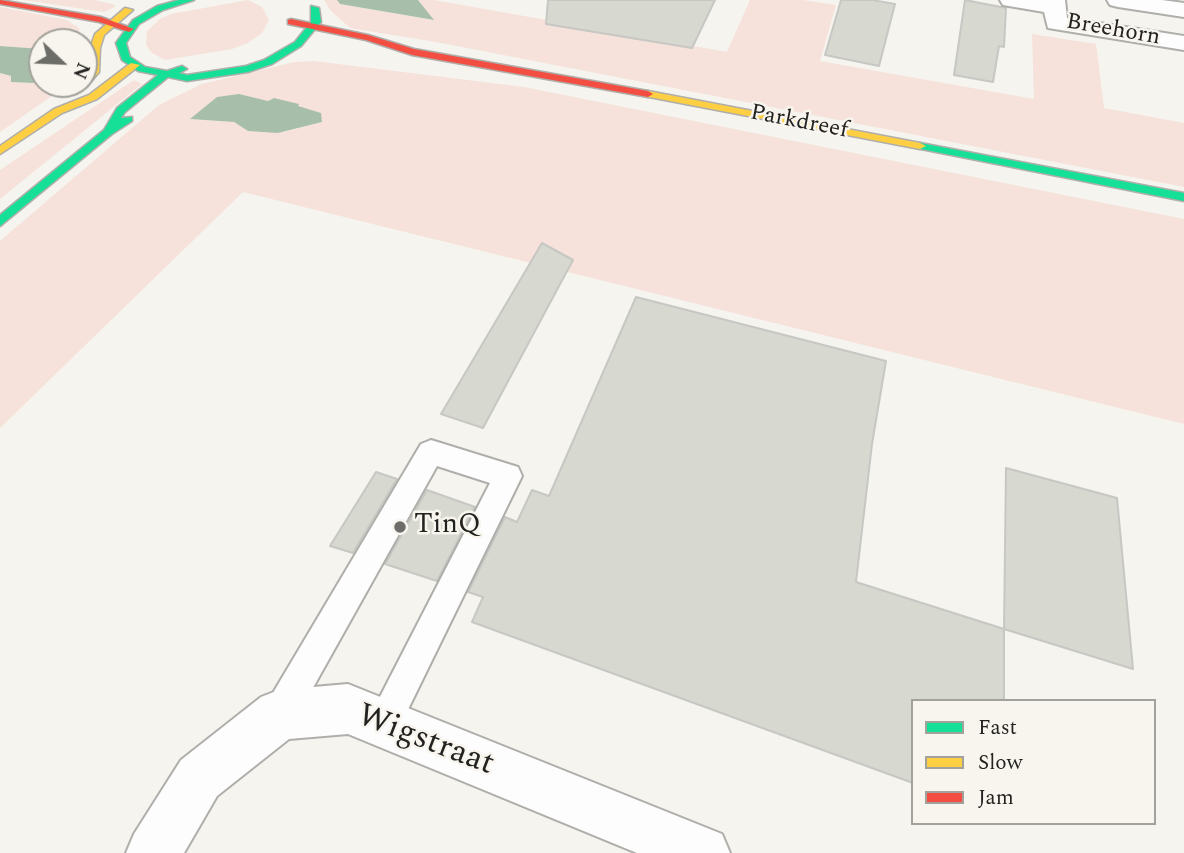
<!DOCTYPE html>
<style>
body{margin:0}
#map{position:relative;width:1184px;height:853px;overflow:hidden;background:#f5f4ef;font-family:Spectral,serif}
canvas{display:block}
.legend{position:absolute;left:911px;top:699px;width:245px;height:126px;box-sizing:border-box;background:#f7f5ed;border:2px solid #a2a19b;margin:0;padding:9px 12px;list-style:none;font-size:21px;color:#232220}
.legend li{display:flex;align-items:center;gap:14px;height:35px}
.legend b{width:35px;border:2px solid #a2a19b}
.north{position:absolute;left:28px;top:28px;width:70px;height:70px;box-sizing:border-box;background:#f7f5ed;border:2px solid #a2a19b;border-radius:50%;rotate:113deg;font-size:19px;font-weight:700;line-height:28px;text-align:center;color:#232220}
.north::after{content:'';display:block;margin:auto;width:24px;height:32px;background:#6c6c68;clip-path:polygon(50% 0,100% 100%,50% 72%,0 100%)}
</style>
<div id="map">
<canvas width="1184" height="853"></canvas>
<ul class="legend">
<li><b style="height:9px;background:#16e098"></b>Fast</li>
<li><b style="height:9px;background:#ffcf43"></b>Slow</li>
<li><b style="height:9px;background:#f24e42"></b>Jam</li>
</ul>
<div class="north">N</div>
</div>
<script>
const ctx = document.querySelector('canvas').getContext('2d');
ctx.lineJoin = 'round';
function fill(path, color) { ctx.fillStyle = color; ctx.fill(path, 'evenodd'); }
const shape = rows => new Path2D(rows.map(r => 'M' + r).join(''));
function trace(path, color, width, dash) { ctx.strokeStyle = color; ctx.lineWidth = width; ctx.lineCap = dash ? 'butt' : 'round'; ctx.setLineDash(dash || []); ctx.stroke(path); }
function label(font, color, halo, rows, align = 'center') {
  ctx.font = font + ' Spectral,serif'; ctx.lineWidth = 5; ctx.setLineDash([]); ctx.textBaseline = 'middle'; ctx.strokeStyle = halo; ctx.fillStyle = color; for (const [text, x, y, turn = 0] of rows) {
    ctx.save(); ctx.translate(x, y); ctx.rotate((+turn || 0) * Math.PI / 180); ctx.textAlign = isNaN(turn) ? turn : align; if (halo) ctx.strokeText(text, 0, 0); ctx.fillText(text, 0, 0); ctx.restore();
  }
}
fill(shape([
 [23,0,95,0,115,5,115,7,104,12],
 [248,0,262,7,269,20,262,33,248,43,232,49,165,60,152,53,146,45,147,31,160,19,171,14],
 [324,0,337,0,340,4,433,20,418,0,434,0,727,52,750,0,803,0,836,5,820,61,1034,99,1032,34,1096,44,1104,108,1184,123,1184,187,436,42,350,28,331,11],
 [0,7,67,20,79,28,81,42,42,42,42,49,0,46],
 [314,61,524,87,1184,219,1184,424,243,192,0,428,0,241,159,105,202,84,295,62],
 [239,94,268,101,322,122,284,132,249,131,234,122,191,119],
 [0,73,11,76,12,82,33,83,42,77,42,84,69,84,0,132],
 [134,80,142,84,0,199,0,170]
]), '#f7e1db');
fill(shape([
 [337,0,418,0,434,20,340,4],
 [0,46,42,49,42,77,33,83,11,82,11,76,0,73],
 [239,94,268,101,274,98,299,104,298,106,321,113,322,122,278,133,248,131,234,122,190,119,217,97]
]), '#a7bfaa');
const building = shape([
 [548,0,715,0,692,48,546,24,548,0],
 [841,0,872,0,895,4,879,66,825,55,841,0],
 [965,0,1006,8,1004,47,999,46,993,82,954,75,965,0],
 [542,243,573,260,483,428,441,414,542,243],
 [636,297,886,361,872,444,856,582,1004,629,1004,701,913,701,913,783,472,622,483,597,468,592,505,517,517,522,532,490,549,496,636,297],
 [1006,468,1117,498,1133,669,1004,629,1006,468],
 [376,472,397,479,353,553,330,546,376,472],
 [427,490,475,507,437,581,385,564,427,490]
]);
fill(building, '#d7d8cf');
trace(building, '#c7c7c3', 2);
const lane = shape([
 [431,440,518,467,522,476,395,736,383,741,371,736,366,724,490,483,437,466,291,727,279,732,267,727,262,715,267,703,421,444,431,440]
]);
const street = shape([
 [1000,0,1065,0,1067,18,1184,36,1184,50,1048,28,1044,12,1003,5,1000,0],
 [1107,0,1162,0,1184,3,1184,17,1118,7,1110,5,1107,0],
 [348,684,722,834,730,853,637,853,348,734,289,739,217,796,184,853,126,853,134,834,181,760,261,697,279,690,348,684]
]);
const fast = shape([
 [179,0,194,0,163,10,139,24,126,43,130,57,145,67,167,71,182,66,187,69,179,73,187,75,246,66,264,60,295,42,311,22,311,6,319,8,321,22,301,46,272,64,248,72,187,81,168,77,125,112,121,118,132,117,132,121,112,134,0,226,0,215,104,130,117,108,158,75,138,71,122,60,116,43,133,20,157,6,179,0],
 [920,143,1184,193,1184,201,916,148,914,146,920,143]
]);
const slow = shape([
 [125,8,133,10,104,35,100,48,99,72,88,85,80,85,84,84,84,77,89,71,90,48,95,34,125,8],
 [131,63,140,65,97,99,62,113,0,154,0,146,54,109,89,95,131,63],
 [648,91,920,143,926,146,920,149,644,96,644,92,648,91]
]);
const jam = shape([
 [0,0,101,17,134,29,129,32,99,22,0,4,0,0],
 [291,19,368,35,414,49,648,91,653,94,648,97,412,55,366,40,288,24,288,20,291,19]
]);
trace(lane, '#afaeaa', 4);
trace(street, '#afaeaa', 4);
trace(fast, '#afaeaa', 3);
trace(slow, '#afaeaa', 3);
trace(jam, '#afaeaa', 3);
fill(lane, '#fefdfd');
fill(street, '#fefdfd');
fill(fast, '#16e098');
fill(slow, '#ffcf43');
fill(jam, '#f24e42');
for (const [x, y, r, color] of [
 [400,527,7,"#6c6c68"]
]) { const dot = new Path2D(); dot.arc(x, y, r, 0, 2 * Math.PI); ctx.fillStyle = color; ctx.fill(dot); trace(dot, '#f7f5ed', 2.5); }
label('23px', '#232220', '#f7f5ed', [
 ["Breehorn",1113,31,10],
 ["Parkdreef",799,123,11]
]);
label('28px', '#232220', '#f7f5ed', [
 ["TinQ",414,527]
], 'left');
label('33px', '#232220', '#f7f5ed', [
 ["Wigstraat",425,742,21]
]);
</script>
